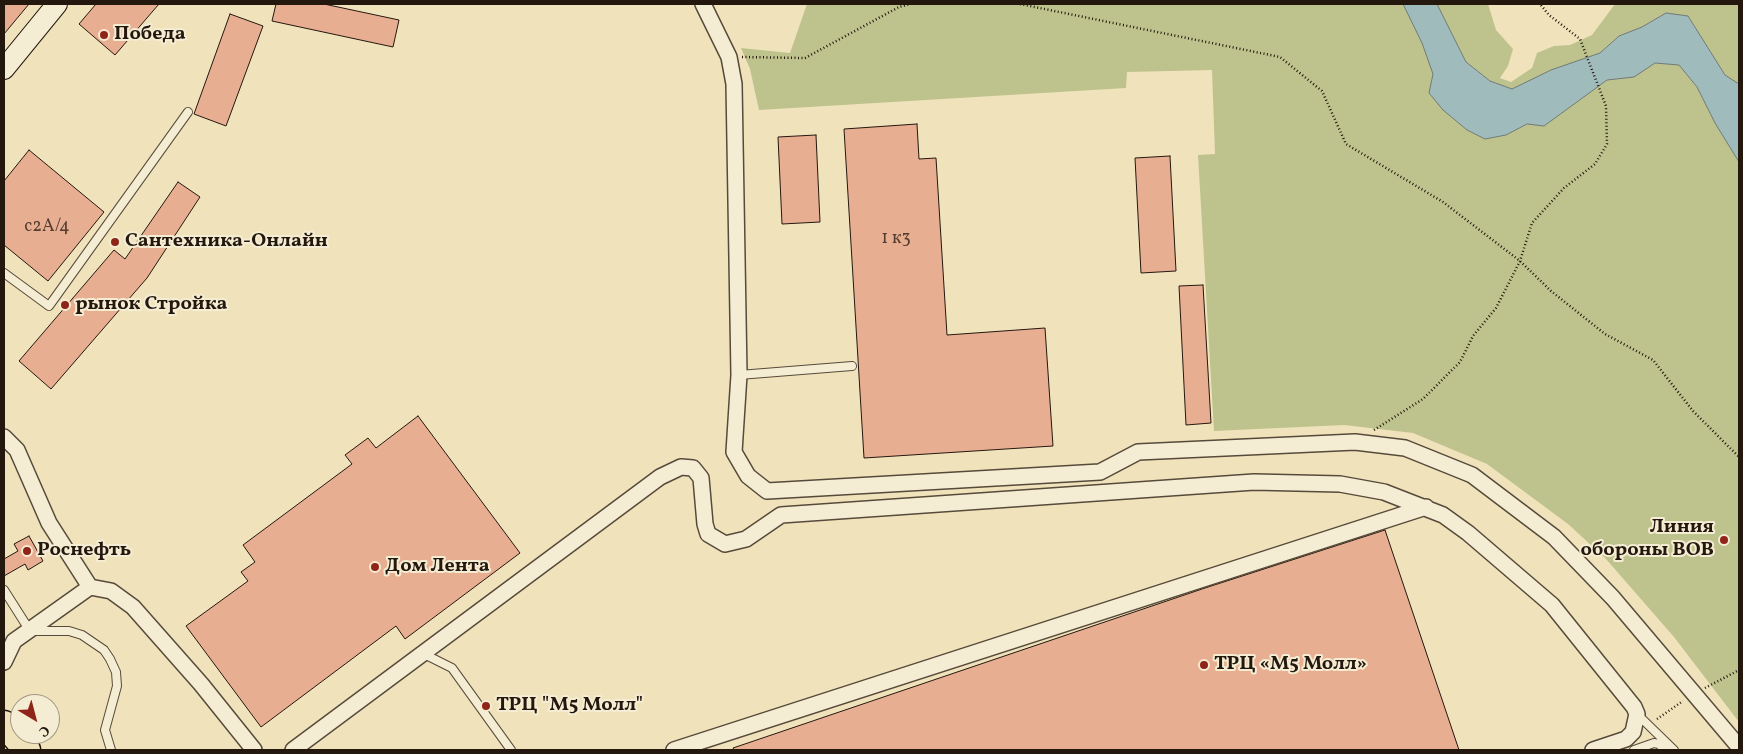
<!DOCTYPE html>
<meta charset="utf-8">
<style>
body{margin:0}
#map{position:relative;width:1743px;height:754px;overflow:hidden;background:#f0e3bc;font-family:Vollkorn,serif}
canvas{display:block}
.frame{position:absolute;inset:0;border:5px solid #24170e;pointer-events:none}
.north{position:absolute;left:10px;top:694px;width:50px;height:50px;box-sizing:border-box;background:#f5edd3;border:1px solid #a19784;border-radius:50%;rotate:143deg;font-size:14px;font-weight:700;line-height:20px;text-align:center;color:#24170e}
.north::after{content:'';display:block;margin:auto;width:18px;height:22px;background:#8f2418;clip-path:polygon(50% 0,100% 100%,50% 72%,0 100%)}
</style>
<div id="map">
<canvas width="1743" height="754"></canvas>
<div class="frame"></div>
<div class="north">С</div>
</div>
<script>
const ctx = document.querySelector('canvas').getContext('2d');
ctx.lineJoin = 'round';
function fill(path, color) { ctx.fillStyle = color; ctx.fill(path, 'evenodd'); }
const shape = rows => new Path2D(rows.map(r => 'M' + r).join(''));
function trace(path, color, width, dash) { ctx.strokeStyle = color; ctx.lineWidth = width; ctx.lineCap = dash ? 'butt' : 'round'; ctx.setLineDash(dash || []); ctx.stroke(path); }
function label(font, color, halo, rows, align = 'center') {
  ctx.font = font + ' Vollkorn,serif'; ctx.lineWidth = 4; ctx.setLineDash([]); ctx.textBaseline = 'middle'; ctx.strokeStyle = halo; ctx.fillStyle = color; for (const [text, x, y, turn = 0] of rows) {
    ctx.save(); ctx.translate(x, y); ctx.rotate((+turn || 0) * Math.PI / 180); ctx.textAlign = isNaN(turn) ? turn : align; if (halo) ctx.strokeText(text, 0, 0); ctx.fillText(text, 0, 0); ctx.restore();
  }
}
fill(shape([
 [807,4,1403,4,1422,43,1433,74,1429,93,1443,110,1467,130,1485,139,1506,135,1527,124,1544,126,1607,80,1633,77,1655,63,1679,65,1697,87,1715,123,1739,162,1739,722,1674,637,1606,559,1568,524,1487,464,1413,433,1344,425,1214,431,1198,155,1215,154,1212,70,1127,72,1126,88,759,110,750,69,741,48,790,53],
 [1437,4,1488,4,1496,30,1513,49,1508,66,1500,78,1511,82,1532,68,1537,53,1554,46,1570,45,1592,35,1615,4,1736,4,1739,5,1739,84,1725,75,1688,16,1666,13,1642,27,1619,36,1600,53,1551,70,1512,89,1490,81,1466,62]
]), '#bec38d');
const water = shape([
 [1403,4,1437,4,1466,62,1490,81,1512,89,1551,70,1600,53,1619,36,1642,27,1666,13,1688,16,1725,75,1739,84,1739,162,1715,123,1697,87,1679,65,1655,63,1634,77,1607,80,1544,126,1527,124,1506,135,1485,139,1467,130,1443,110,1429,93,1433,74,1422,43,1403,4]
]);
fill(water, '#a0bbbc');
trace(water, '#6e7976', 1);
const building = shape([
 [4,4,29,4,4,34,4,4],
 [96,4,159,4,115,55,79,24,96,4],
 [276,4,324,4,399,20,393,47,272,21,276,4],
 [230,14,263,26,226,126,194,114,230,14],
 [917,124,919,159,936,158,947,335,1045,328,1053,446,864,458,844,129,917,124],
 [816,135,820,222,782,224,778,137,816,135],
 [29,150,104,212,48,281,4,245,4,181,29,150],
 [1170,156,1176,271,1141,273,1135,158,1170,156],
 [178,182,200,197,147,278,51,389,19,361,114,250,125,259,178,182],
 [1203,285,1211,423,1186,425,1179,286,1203,285],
 [418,416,520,553,405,639,396,626,261,727,186,626,248,581,241,572,255,562,243,545,352,464,345,455,368,438,376,448,418,416],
 [1385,530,1459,750,734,750,733,748,1205,588,1385,530],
 [29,536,43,561,28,570,25,564,4,576,4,559,18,551,14,544,29,536]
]);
fill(building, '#e8ae92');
trace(building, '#24170e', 1);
const lane = shape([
 [4,273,49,306,188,112],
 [739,375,852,366],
 [4,590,30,631,69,631,82,635,104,650,110,659,116,672,117,686,105,730,111,750],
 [424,654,452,668,511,750],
 [1637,714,1674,750],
 [1634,750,1654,743,1659,744,1664,750]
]);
const street = shape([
 [703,4,729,57,734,84,739,375,734,452,748,476,767,491,1100,472,1138,452,1355,442,1405,448,1472,475,1554,537,1613,598,1739,747],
 [4,437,17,450,49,523,90,587,111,591,133,607,201,684,254,750],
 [4,662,14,641,90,587],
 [293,750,660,477,681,467,693,468,701,478,705,524,708,534,725,544,746,539,781,515,1254,482,1340,484,1384,492,1443,515,1468,533,1552,605,1634,707,1637,714,1633,732,1626,739,1593,750],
 [674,750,1426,507]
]);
const secondary = shape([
 [4,69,57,4]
]);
const highway = shape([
 [4,724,27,750]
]);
trace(lane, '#574a3a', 10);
trace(street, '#574a3a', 18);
trace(secondary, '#24170e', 22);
trace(highway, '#24170e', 29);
trace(shape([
 [1020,4,1280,57,1322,91,1346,144,1443,202,1520,261,1551,291,1605,334,1653,360,1693,411,1739,457],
 [742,57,805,58,899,7,910,4],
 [1374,430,1423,399,1460,362,1473,336,1496,308,1520,261,1532,223,1564,188,1595,164,1607,144,1606,106,1580,39,1549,15,1540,4],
 [1705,688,1739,670],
 [1657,719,1683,701]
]), '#24170e', 2.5, [1, 2.5]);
trace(lane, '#f5edd3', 8);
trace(street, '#f5edd3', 15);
trace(secondary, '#f5edd3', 20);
trace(highway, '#f0e3bc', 26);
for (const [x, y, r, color] of [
 [104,35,5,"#8f2418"],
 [115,242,5,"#8f2418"],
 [65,305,5,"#8f2418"],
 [1724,540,5,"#8f2418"],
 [27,551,5,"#8f2418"],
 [375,567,5,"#8f2418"],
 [1204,665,5,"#8f2418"],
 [486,706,5,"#8f2418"]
]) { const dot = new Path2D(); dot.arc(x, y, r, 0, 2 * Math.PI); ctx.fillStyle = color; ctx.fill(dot); trace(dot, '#f5edd3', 2); }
label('18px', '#553d2f', null, [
 ["с2А/4",47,228],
 ["1 к3",896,240]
]);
label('bold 20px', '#24170e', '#f5edd3', [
 ["Победа",114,35],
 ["Сантехника-Онлайн",125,242],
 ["рынок Стройка",75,305],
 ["Линия",1714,528,"right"],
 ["обороны ВОВ",1714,551,"right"],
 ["Роснефть",37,551],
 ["Дом Лента",385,567],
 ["ТРЦ «М5 Молл»",1214,665],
 ["ТРЦ \"М5 Молл\"",496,706]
], 'left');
</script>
